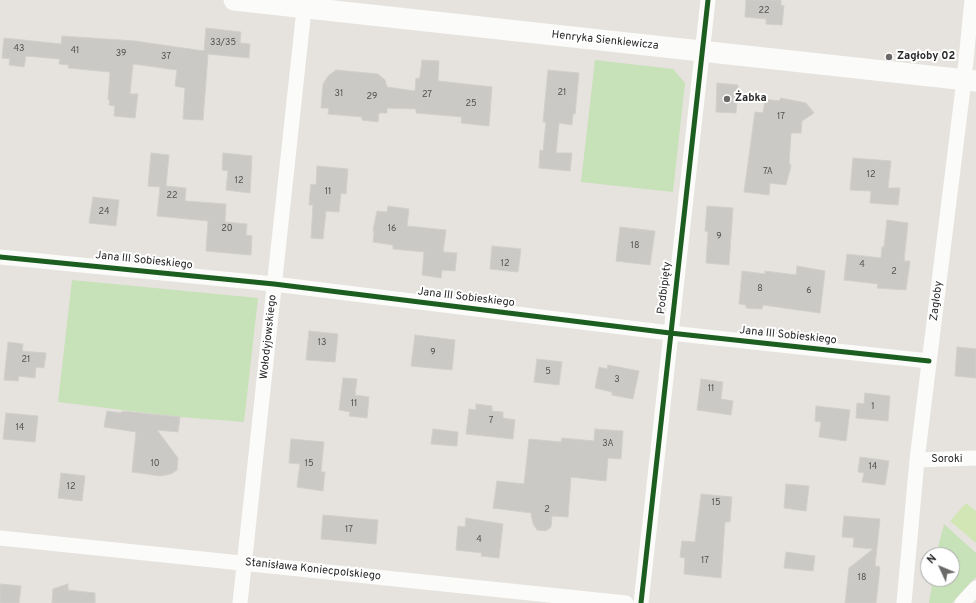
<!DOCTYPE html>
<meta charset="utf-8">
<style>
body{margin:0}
#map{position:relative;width:976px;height:603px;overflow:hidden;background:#e6e3de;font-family:Overpass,sans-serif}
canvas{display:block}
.north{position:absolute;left:920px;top:547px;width:40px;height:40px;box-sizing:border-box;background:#fff;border:1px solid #a9a9a9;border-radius:50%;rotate:314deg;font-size:11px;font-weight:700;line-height:16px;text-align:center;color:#282828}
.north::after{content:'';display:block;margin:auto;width:14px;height:18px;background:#6a6968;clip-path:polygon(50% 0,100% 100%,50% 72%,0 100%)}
</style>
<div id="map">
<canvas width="976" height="603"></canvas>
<div class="north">N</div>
</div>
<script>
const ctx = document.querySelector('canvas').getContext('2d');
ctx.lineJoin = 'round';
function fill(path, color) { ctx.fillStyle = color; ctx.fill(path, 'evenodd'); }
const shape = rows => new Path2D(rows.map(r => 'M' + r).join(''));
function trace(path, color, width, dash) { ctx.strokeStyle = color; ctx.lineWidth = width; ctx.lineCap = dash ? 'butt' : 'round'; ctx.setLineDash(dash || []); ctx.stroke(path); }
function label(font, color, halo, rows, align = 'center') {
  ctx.font = font + ' Overpass,sans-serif'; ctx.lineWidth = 4; ctx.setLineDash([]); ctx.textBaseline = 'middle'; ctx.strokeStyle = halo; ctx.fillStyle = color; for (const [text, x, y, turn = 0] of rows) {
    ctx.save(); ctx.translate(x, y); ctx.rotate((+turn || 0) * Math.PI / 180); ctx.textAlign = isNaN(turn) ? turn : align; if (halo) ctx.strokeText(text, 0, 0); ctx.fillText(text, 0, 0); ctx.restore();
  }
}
fill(shape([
 [595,60,673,69,685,83,673,192,581,182],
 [72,280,258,298,244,422,180,417,58,402],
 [944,524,976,553,976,577,952,603,929,603,933,579,952,579,952,555,936,555]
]), '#c7e1b8');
fill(shape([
 [966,503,976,511,976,543,950,521]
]), '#d1e5b5');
const building = shape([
 [746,0,781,0,781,5,784,6,782,25,766,24,766,19,745,17,746,0],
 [206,28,241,32,240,43,250,44,249,58,208,54,203,120,183,119,185,88,175,86,177,70,133,64,130,94,138,94,135,118,114,116,115,106,109,105,110,100,108,100,110,72,68,68,69,65,59,64,60,59,26,56,24,67,9,65,10,59,2,58,4,38,61,44,62,36,135,41,204,51,206,28],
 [422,60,439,61,438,81,492,87,489,126,461,123,462,117,416,113,416,109,387,108,387,113,379,113,378,122,362,120,362,117,328,114,329,108,321,108,323,84,328,76,336,70,378,74,385,80,387,87,415,91,416,78,419,79,420,76,422,60],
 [548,70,579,73,575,114,573,114,572,125,559,123,556,153,572,153,570,171,539,168,540,150,543,151,546,122,543,122,548,70],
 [717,83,738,85,736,113,716,112,717,83],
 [781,98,806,103,814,113,802,121,801,133,791,133,789,163,791,166,786,185,770,183,769,195,744,192,755,112,763,113,765,99,779,101,781,98],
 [151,153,169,155,166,186,186,188,185,201,226,204,225,222,247,224,246,235,252,236,251,255,206,251,208,221,157,216,160,187,148,186,151,153],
 [223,153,252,156,250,193,226,190,228,171,222,170,223,153],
 [853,158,891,161,888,188,900,188,898,205,870,203,871,191,850,190,853,158],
 [317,166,348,169,346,194,341,193,339,212,326,211,323,239,311,238,313,205,309,205,310,192,311,184,316,185,317,166],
 [93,197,119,200,116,226,89,223,93,197],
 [388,206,409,209,407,226,446,230,443,252,457,253,455,271,442,270,441,278,422,275,424,252,393,249,393,245,373,242,374,233,373,230,377,211,387,212,388,206],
 [707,206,733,208,729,265,706,263,708,232,705,231,707,206],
 [887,220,908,223,904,261,910,261,906,290,877,288,878,284,844,280,847,254,881,258,882,247,884,247,887,220],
 [620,227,655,231,650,265,616,261,620,227],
 [492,246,521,249,518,272,490,269,492,246],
 [797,266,825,271,820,313,763,305,762,309,746,308,746,305,739,304,742,271,765,274,765,271,796,275,797,266],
 [309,331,338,334,335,362,306,360,309,331],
 [415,335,455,340,452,370,411,366,415,335],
 [8,342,23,344,22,351,46,353,44,368,36,367,35,378,19,376,18,381,4,380,8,342],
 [957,347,976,349,976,378,955,376,957,347],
 [537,359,562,362,559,385,534,382,537,359],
 [608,365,639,371,633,399,612,395,612,392,595,388,599,367,607,369,608,365],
 [343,378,357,379,355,395,369,397,367,418,349,416,350,412,339,410,343,378],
 [701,379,723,382,721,399,733,401,731,415,697,410,701,379],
 [865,393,890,396,888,421,856,418,857,403,864,404,865,393],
 [476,404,492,406,492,411,503,412,503,418,515,420,513,439,466,434,469,409,476,410,476,404],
 [816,406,850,410,846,441,819,437,821,422,815,421,816,406],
 [107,411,122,413,122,411,180,417,178,432,157,430,178,458,177,470,171,474,160,476,132,472,136,432,104,427,107,411],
 [6,413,38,416,35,442,3,439,6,413],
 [433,429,458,432,457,446,431,444,433,429],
 [595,429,623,431,621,459,608,458,606,481,571,477,568,517,552,516,551,527,546,531,537,530,533,524,531,513,493,508,497,481,524,484,529,439,561,442,562,438,594,441,595,429],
 [291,439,324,442,321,472,325,472,323,491,297,487,300,464,289,463,291,439],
 [860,457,889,461,885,485,862,482,864,473,858,472,860,457],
 [61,473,85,476,82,501,58,498,61,473],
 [786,484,809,486,806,511,784,508,786,484],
 [701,494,732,497,730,522,725,522,721,578,684,574,685,558,680,557,682,541,695,542,701,494],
 [323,515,378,520,376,544,321,539,323,515],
 [844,516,880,519,875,566,880,567,876,603,845,603,849,568,873,549,853,547,854,538,842,537,844,516],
 [466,518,503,524,499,558,481,556,482,553,456,550,458,526,465,527,466,518],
 [786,552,815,556,813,571,784,568,786,552],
 [0,584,21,586,19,603,0,603,0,584],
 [68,584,68,590,95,593,95,603,52,603,53,589,68,584]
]);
fill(building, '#cbc9c5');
trace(building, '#d1cfca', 1);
trace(shape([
 [0,257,274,284,670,333,929,361],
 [917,460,976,458],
 [0,538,626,603],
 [240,603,305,0],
 [641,603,708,0],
 [904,603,917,460,964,80,972,0],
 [962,603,976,588]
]), '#fbfbfa', 15);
trace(shape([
 [234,0,976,81]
]), '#fbfbfa', 21);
trace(shape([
 [0,257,274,284,670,333,929,361],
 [641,603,708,0]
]), '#1b5e20', 5);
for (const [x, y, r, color] of [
 [889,57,4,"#6a6968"],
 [727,99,4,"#6a6968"]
]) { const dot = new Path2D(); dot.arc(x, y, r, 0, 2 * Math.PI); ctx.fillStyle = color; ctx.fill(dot); trace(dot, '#fff', 1.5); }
label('9px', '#525251', null, [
 ["22",764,11],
 ["33/35",223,43],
 ["43",19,49],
 ["41",75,51],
 ["39",121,54],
 ["37",166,57],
 ["21",562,93],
 ["31",339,94],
 ["27",427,95],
 ["29",372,97],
 ["25",471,104],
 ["17",781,117],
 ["7A",768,172],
 ["12",871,175],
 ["12",239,181],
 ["11",328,192],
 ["22",172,196],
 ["24",104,212],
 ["20",227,229],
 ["16",392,229],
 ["9",719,237],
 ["18",635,246],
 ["12",505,264],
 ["4",862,265],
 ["2",894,272],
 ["8",760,289],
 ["6",809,291],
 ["13",322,343],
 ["9",433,353],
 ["21",26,360],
 ["5",548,372],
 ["3",617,380],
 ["11",711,389],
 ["11",354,404],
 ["1",873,407],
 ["7",491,421],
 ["14",20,428],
 ["3A",608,444],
 ["10",155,464],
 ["15",309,464],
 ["14",873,467],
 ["12",71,487],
 ["15",716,503],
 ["2",547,510],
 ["17",349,530],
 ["4",479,540],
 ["17",705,561],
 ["18",862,578]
]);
label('11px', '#282828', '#fff', [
 ["Henryka Sienkiewicza",605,41,6],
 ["Jana III Sobieskiego",144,261,6],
 ["Podbipięty",665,288,-83],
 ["Jana III Sobieskiego",466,298,7],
 ["Zagłoby",937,301,-83],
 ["Jana III Sobieskiego",788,336,6],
 ["Wołodyjowskiego",269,337,-84],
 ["Soroki",947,460],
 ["Stanisława Koniecpolskiego",313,570,6]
]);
label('bold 11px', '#282828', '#fff', [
 ["Zagłoby 02",897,57],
 ["Żabka",735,99]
], 'left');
</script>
